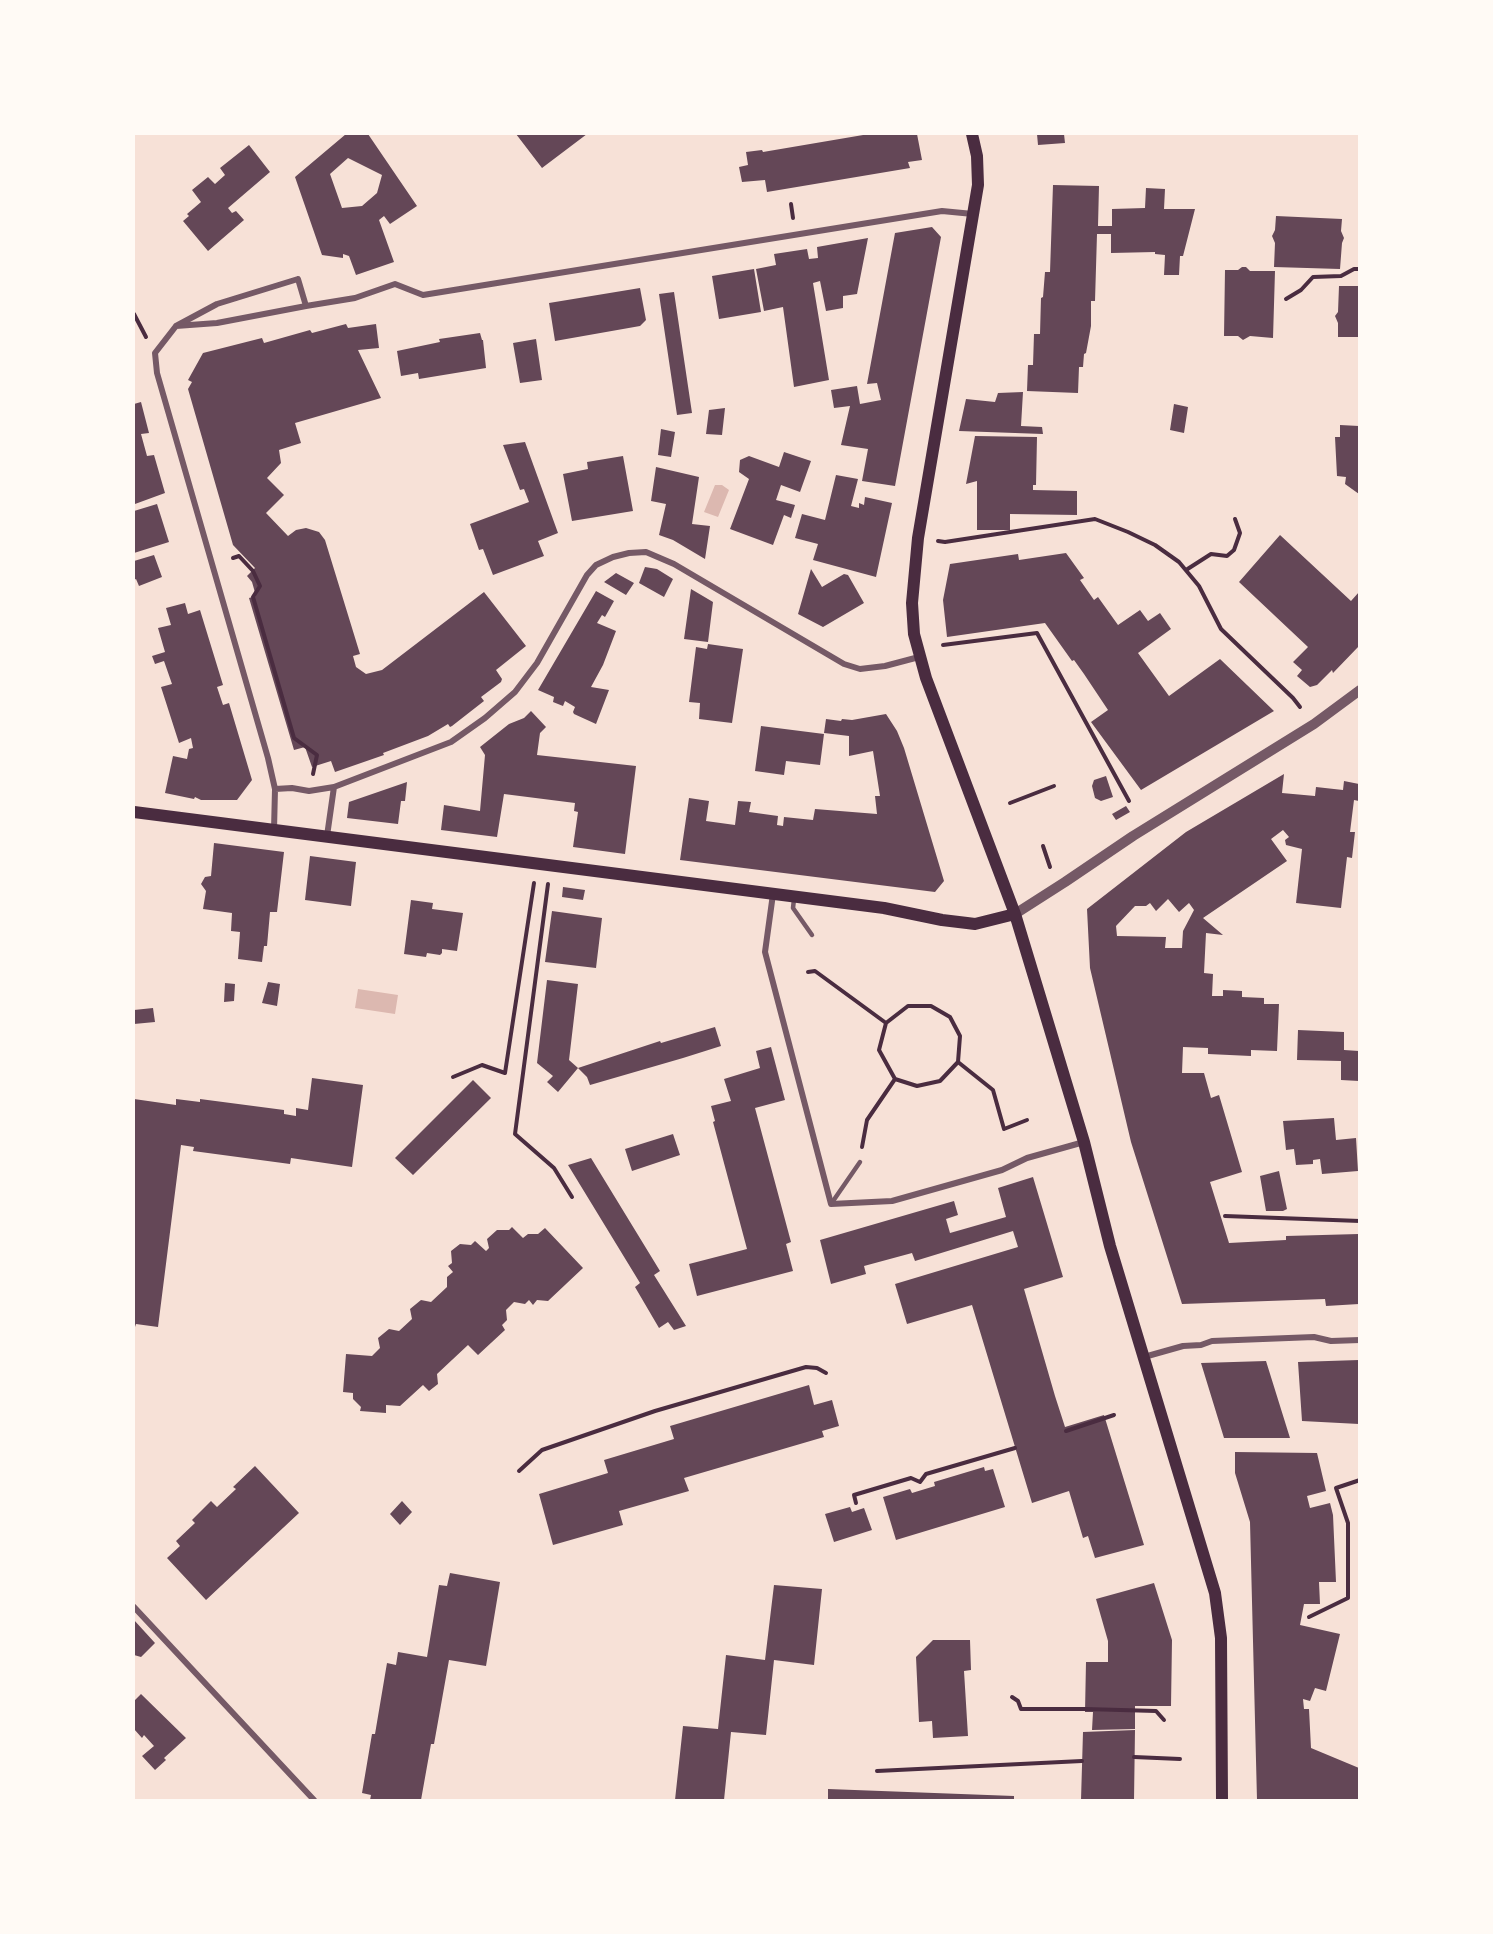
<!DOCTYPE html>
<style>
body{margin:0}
#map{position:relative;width:1493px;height:1934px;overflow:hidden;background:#f7e1d7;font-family:"Roboto Condensed",sans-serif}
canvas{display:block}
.frame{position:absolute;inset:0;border:135px solid #fffaf5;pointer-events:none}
</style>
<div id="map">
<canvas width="1493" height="1934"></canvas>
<div class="frame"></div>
</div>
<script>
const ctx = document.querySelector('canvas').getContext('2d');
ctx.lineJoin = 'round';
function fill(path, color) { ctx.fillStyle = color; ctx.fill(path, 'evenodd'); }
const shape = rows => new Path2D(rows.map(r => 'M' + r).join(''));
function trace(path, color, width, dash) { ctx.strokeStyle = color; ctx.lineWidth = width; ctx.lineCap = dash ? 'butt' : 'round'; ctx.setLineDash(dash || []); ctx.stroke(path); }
fill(shape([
 [715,485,722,485,729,490,718,517,704,512],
 [358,989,398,995,395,1014,355,1008]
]), '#dcb8b0');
fill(shape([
 [346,134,368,134,417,206,390,224,384,216,379,220,394,262,356,275,349,256,343,254,343,258,322,255,295,177],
 [348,158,382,175,377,193,362,206,342,208,330,174],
 [516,134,587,134,542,168],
 [869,134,917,134,922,160,908,162,910,168,767,192,765,180,742,182,739,167,748,165,746,152,762,150,763,152],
 [1037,134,1064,134,1065,143,1038,145],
 [249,145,270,172,228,208,232,213,236,211,244,220,208,251,183,221,189,216,187,214,201,202,192,190,208,177,215,184,225,175,220,168],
 [1053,185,1099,186,1098,226,1112,226,1112,209,1145,208,1146,188,1165,189,1164,209,1195,209,1183,256,1180,256,1179,275,1164,275,1165,255,1155,254,1155,252,1111,253,1111,234,1097,234,1095,301,1091,301,1091,326,1086,353,1084,354,1083,367,1079,367,1078,393,1027,391,1028,365,1033,365,1034,334,1040,334,1041,298,1043,297,1045,272,1050,272],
 [1276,216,1342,219,1341,231,1344,238,1342,243,1340,269,1274,267,1275,243,1272,236,1275,230],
 [932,227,941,237,895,486,862,481,868,449,841,445,850,406,834,408,831,390,857,386,860,404,881,400,877,383,867,384,895,233],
 [868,238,857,294,843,296,843,308,826,311,820,281,813,283,829,380,794,387,783,307,764,311,756,269,776,265,774,254,807,249,809,259,818,258,817,247],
 [1242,267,1246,267,1250,271,1275,271,1273,338,1250,336,1243,340,1238,336,1224,336,1225,270,1238,270],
 [754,269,761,312,719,319,712,276],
 [1339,286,1359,286,1359,337,1338,337,1338,323,1335,316,1338,312],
 [640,288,646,320,640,326,555,341,549,303],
 [674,292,692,413,677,415,659,294],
 [346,324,348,328,376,324,379,348,358,350,381,398,295,423,301,443,279,450,281,463,267,478,284,495,266,513,288,536,296,530,306,528,319,532,325,540,360,654,353,656,356,667,366,674,382,670,484,592,526,646,496,670,502,679,501,682,481,697,484,701,452,726,450,727,448,724,428,736,383,753,384,755,335,772,331,761,312,767,305,747,294,750,249,598,256,596,252,582,247,576,255,568,233,545,188,389,192,382,188,380,203,353,262,338,264,343,310,330,312,333],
 [480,333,482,340,483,340,486,368,419,379,418,373,401,376,397,351,440,342,439,339],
 [536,339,542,380,520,383,513,343],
 [1023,392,1021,426,1042,427,1043,434,959,431,966,399,995,402,998,393],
 [141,402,149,433,141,434,147,456,154,455,165,493,135,504,134,404],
 [1174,404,1188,407,1184,433,1170,430],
 [725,408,722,435,706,434,709,410],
 [1340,425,1359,426,1359,494,1345,484,1346,477,1337,476,1335,437,1340,437],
 [661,429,675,432,671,457,658,455],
 [975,436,1037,437,1036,485,1033,485,1033,490,1077,491,1077,515,1010,514,1010,530,977,530,977,481,966,484],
 [525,442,558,533,538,541,544,556,493,575,483,549,479,550,470,524,529,502,524,489,520,490,503,445],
 [784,452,811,461,800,492,781,485,776,500,795,505,791,518,784,515,773,545,730,529,749,479,739,472,740,460,749,456,779,467],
 [623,456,633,511,572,521,563,474,588,469,587,462],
 [656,467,699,477,692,524,710,526,705,559,673,540,659,535,666,504,651,501],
 [836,475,858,479,851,506,859,508,859,503,864,505,865,497,892,503,876,577,813,560,818,544,795,538,802,514,825,520],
 [157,504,169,542,134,553,134,511],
 [1280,535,1351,601,1359,592,1359,646,1333,673,1332,670,1317,685,1310,687,1297,676,1302,670,1293,662,1308,647,1239,582],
 [1066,553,1084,578,1080,580,1094,600,1098,597,1118,625,1140,610,1148,621,1160,613,1171,629,1138,653,1169,696,1220,659,1274,711,1141,790,1091,722,1108,710,1084,674,1074,660,1072,661,1045,623,947,637,943,600,950,564,1018,554,1019,560],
 [154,555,162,577,139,586,136,579,134,580,134,561],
 [645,567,657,569,673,579,664,597,639,583],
 [811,569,822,587,844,574,848,575,864,603,823,627,798,614],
 [616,573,634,583,626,595,604,582],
 [691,589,713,602,708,642,684,639],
 [596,591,614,601,605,617,602,615,597,623,616,631,603,665,591,687,609,690,596,724,574,714,573,712,575,707,565,701,563,706,553,702,554,697,538,690],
 [185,603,188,614,200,610,223,685,217,687,223,705,229,703,252,780,237,800,201,800,195,797,194,799,165,793,173,756,187,759,189,749,193,748,191,738,179,743,161,687,172,684,164,661,155,664,152,656,165,652,158,628,171,625,166,608],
 [708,644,743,649,732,723,699,719,700,703,689,702,696,647,707,649],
 [531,711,546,727,540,733,537,755,636,766,625,854,573,847,578,812,574,811,575,803,504,794,497,837,441,830,444,805,480,811,485,755,480,747,509,724,524,718],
 [886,714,897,731,904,748,944,881,935,892,680,860,689,798,709,801,706,821,735,825,738,801,751,802,749,812,778,816,777,825,783,826,784,817,813,820,815,809,877,814,875,796,880,796,873,751,849,756,849,736,824,733,826,719,841,721,842,719,852,720],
 [761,726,824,734,820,765,786,761,784,775,755,771],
 [1284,774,1282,793,1315,796,1316,787,1343,790,1344,781,1359,784,1359,801,1354,800,1350,832,1355,832,1352,858,1347,857,1341,908,1296,903,1302,849,1286,845,1285,840,1289,837,1283,830,1271,839,1287,861,1203,918,1223,935,1206,933,1204,973,1213,974,1212,996,1223,996,1223,990,1242,991,1242,997,1264,998,1264,1004,1279,1004,1277,1051,1251,1050,1251,1056,1208,1054,1208,1048,1183,1047,1182,1073,1204,1073,1211,1098,1219,1095,1242,1172,1210,1182,1229,1243,1286,1240,1286,1236,1359,1234,1359,1304,1326,1306,1325,1299,1182,1304,1131,1142,1090,968,1087,909,1186,832],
 [1168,899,1179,912,1189,903,1194,910,1183,931,1182,948,1165,948,1166,937,1117,936,1116,926,1135,906,1146,906,1150,903,1156,911],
 [1106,776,1113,797,1101,801,1095,798,1092,786,1094,780],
 [407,782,405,801,401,801,398,824,347,818,349,802],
 [1126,806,1130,812,1116,820,1112,814],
 [214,843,284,852,277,912,270,912,267,946,264,946,262,962,238,959,240,932,231,931,232,913,203,909,206,891,201,884,205,877,211,876],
 [310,856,356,862,351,906,305,900],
 [563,887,585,890,583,900,562,897],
 [411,900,433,903,432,909,463,913,457,951,442,949,442,953,440,955,427,953,426,957,404,954],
 [552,911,602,918,596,968,545,962],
 [547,980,578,984,569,1060,578,1068,558,1092,547,1082,553,1076,537,1063],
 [268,982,280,984,277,1006,262,1003],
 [225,983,235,984,234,1001,224,1002],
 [153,1008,155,1022,134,1024,134,1010],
 [715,1027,721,1046,683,1058,590,1085,587,1077,578,1068,660,1041,661,1043],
 [1298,1030,1344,1032,1344,1050,1359,1051,1359,1081,1341,1080,1341,1061,1297,1060],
 [771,1047,785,1100,755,1108,791,1242,786,1244,793,1271,697,1296,689,1264,747,1249,713,1122,715,1121,711,1106,731,1101,724,1079,760,1068,756,1051],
 [312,1078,363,1085,352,1167,291,1158,290,1164,193,1151,194,1147,181,1145,158,1327,136,1324,134,1330,134,1099,176,1105,176,1099,200,1102,200,1099,284,1110,284,1114,296,1116,296,1108,308,1110],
 [473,1080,491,1098,413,1175,395,1158],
 [1334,1118,1336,1140,1356,1138,1358,1171,1322,1174,1320,1159,1313,1160,1313,1164,1296,1165,1294,1149,1286,1150,1283,1121],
 [673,1134,680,1155,632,1171,625,1149],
 [591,1158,660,1271,654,1275,686,1326,674,1330,668,1322,659,1328,635,1287,640,1283,568,1165],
 [1279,1171,1287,1209,1283,1211,1266,1211,1260,1176],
 [1033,1177,1063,1277,1024,1289,1055,1396,1065,1427,1104,1415,1144,1545,1095,1558,1088,1536,1083,1538,1069,1491,1032,1503,972,1305,907,1324,895,1284,1018,1247,1013,1231,915,1261,912,1253,864,1266,866,1274,831,1284,820,1240,954,1201,958,1215,946,1219,950,1233,1006,1217,998,1188],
 [512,1227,523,1238,528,1234,538,1234,545,1228,583,1268,548,1301,537,1300,533,1305,529,1300,525,1304,514,1302,506,1310,507,1320,502,1325,505,1330,478,1355,468,1345,437,1374,438,1384,429,1391,423,1385,400,1406,386,1405,386,1413,360,1411,361,1407,353,1399,353,1393,343,1392,346,1354,372,1356,380,1348,378,1338,389,1329,399,1331,412,1319,410,1309,421,1300,431,1302,447,1287,447,1277,453,1272,448,1266,452,1263,451,1251,460,1244,471,1245,475,1241,486,1251,489,1248,487,1239,497,1230,509,1230],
 [1359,1360,1359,1424,1302,1421,1298,1362],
 [1266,1361,1290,1438,1224,1438,1201,1363],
 [809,1385,814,1405,832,1400,839,1426,822,1431,824,1437,684,1478,689,1491,619,1511,623,1525,553,1545,539,1494,608,1473,604,1460,674,1439,670,1426],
 [1235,1452,1317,1453,1326,1491,1307,1496,1310,1508,1330,1503,1333,1515,1336,1582,1319,1582,1320,1604,1304,1604,1300,1625,1340,1634,1326,1691,1315,1688,1310,1701,1303,1699,1304,1709,1309,1709,1311,1748,1359,1768,1359,1800,1257,1800,1250,1522,1235,1473],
 [255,1466,299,1513,206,1600,167,1558,180,1546,176,1541,195,1523,192,1520,211,1501,217,1507,236,1489,233,1487],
 [984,1467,985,1471,993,1469,1005,1507,896,1540,883,1497,910,1489,912,1493,935,1486,934,1482],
 [402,1501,412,1512,400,1525,390,1514],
 [850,1507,852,1512,864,1508,872,1530,834,1542,825,1514],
 [450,1573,500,1582,486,1666,449,1660,434,1744,431,1744,421,1800,370,1800,371,1795,362,1793,372,1734,375,1734,387,1663,396,1665,398,1652,427,1657,439,1585,447,1586],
 [1154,1583,1172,1640,1171,1706,1135,1706,1135,1729,1092,1730,1093,1712,1085,1712,1086,1662,1108,1662,1108,1641,1096,1599],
 [774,1585,822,1589,814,1665,774,1660,766,1735,731,1732,724,1800,675,1800,683,1726,718,1729,726,1655,765,1660],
 [134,1620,155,1643,141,1657,134,1655],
 [933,1640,970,1640,971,1670,964,1671,968,1736,933,1738,932,1721,919,1722,916,1657],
 [141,1694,186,1738,164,1758,166,1760,155,1770,142,1756,154,1746,144,1735,142,1738,134,1729,134,1701],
 [1135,1730,1134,1800,1081,1800,1083,1732],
 [828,1789,1014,1796,1014,1800,828,1800]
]), '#644757');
trace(shape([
 [791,204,793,218],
 [1286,299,1301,290,1313,277,1341,276,1354,269,1360,269],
 [134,314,146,337],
 [938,541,945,542,1095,519,1128,532,1155,545,1179,562,1199,586,1221,629,1293,698,1300,707],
 [233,558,239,556,253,571,260,586,253,597,294,738,317,755,313,774],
 [1186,570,1211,554,1227,556,1234,550,1240,533,1235,519],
 [943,645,1037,633,1129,801],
 [1010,803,1054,786],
 [1043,846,1050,867],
 [548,884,515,1134,554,1168,572,1197],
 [808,972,815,971,886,1023],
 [908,1006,931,1006,950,1017,960,1036,958,1062,940,1081,917,1086,895,1079,879,1050,886,1023,908,1006],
 [958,1062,993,1090,1004,1129,1027,1120],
 [453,1077,482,1065,505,1073,534,883],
 [862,1147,867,1120,895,1079],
 [1225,1216,1360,1221],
 [1066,1431,1114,1415],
 [519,1471,542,1450,655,1411,806,1367,817,1368,826,1373],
 [856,1503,854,1495,911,1478,920,1482,926,1474,1015,1448],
 [1309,1617,1348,1598,1348,1523,1336,1488,1360,1480],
 [1012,1697,1018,1701,1021,1709,1085,1709,1156,1711,1164,1720],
 [1134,1757,1180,1759],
 [877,1771,1082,1761]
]), '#4a2c40', 4);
trace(shape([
 [794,899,793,908,812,935],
 [831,1204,860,1162]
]), '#755966', 4.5);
trace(shape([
 [306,306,355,298,395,284,423,295,942,211,973,214],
 [176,326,217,323,306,306,298,279,217,304,176,326,155,353,157,373,268,758,275,789,274,830],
 [275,789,292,788,309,791,334,787],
 [327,836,334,787,451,742,485,718,515,692,537,663,587,575,596,565,613,557,629,553,646,552,674,564,844,664,860,669,885,666,919,657],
 [773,894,765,952,831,1204,892,1201,1002,1170,1027,1158,1084,1142],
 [1144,1357,1183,1346,1201,1345,1212,1341,1314,1337,1331,1341,1360,1340],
 [134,1607,314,1800]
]), '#755966', 6);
trace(shape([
 [1015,914,1065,882,1133,836,1314,724,1360,690]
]), '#755966', 10);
trace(shape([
 [972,134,977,156,978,185,918,538,912,603,914,634,926,678,1015,914,1084,1142,1110,1246,1215,1593,1221,1638,1222,1800],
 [134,812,884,908,942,920,967,923,975,924,1015,914]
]), '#4a2c40', 12);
</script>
